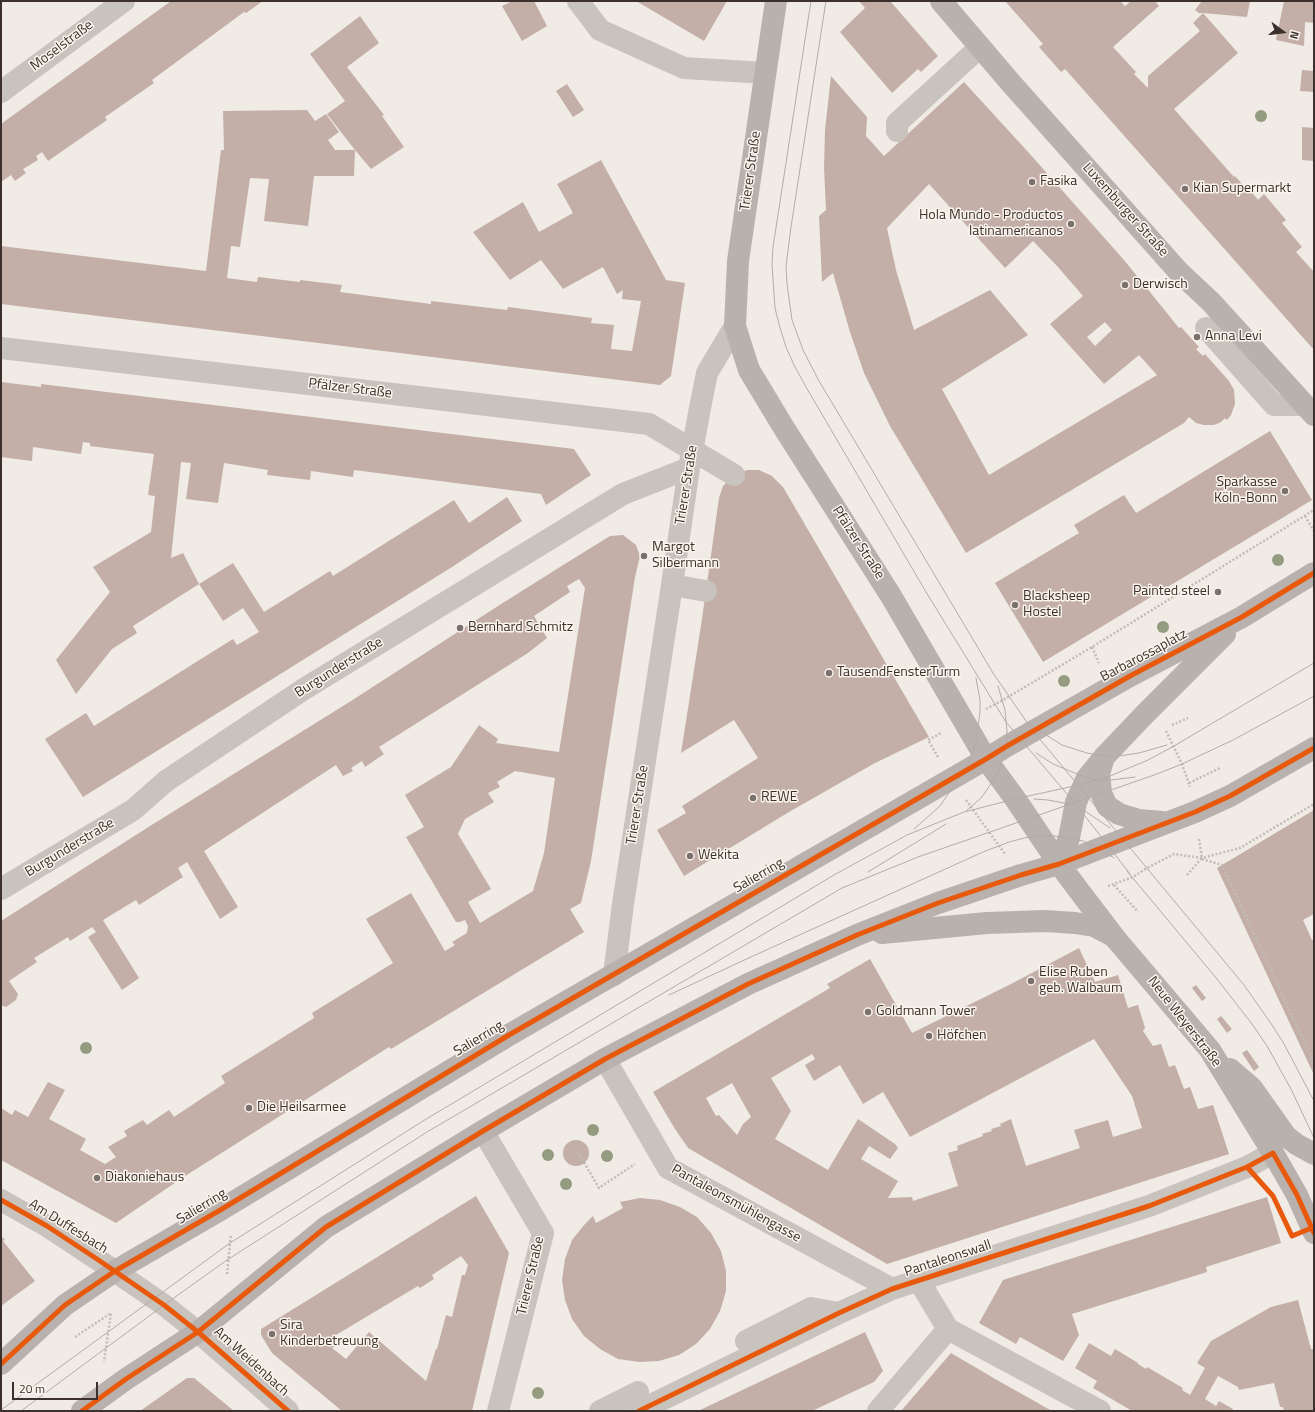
<!DOCTYPE html>
<meta charset="utf-8">
<style>
body{margin:0}
#map{position:relative;width:1315px;height:1412px;overflow:hidden;background:#f0ebe5;font-family:"Titillium Web",sans-serif}
canvas{display:block}
.frame{position:absolute;inset:0;border:2px solid #3b302b;pointer-events:none}
.north{position:absolute;left:1263px;top:12px;width:40px;height:40px;-webkit-text-stroke:3px #fbf5ee;paint-order:stroke;rotate:105deg;font-size:11px;font-weight:700;line-height:16px;text-align:center;color:#3b302b}
.north::after{content:'';display:block;margin:auto;width:14px;height:18px;background:#3b302b;clip-path:polygon(50% 0,100% 100%,50% 72%,0 100%)}
.scale{position:absolute;left:12px;top:1382px;width:86px;height:18px;box-sizing:border-box;border:2px solid #3b302b;border-top:0;padding-left:5px;font-size:12px;line-height:14px;white-space:nowrap;color:#3b302b;-webkit-text-stroke:3px #fbf5ee;paint-order:stroke}
</style>
<div id="map">
<canvas width="1315" height="1412"></canvas>
<div class="frame"></div>
<div class="north">N</div>
<div class="scale">20 m</div>
</div>
<script>
const ctx = document.querySelector('canvas').getContext('2d');
ctx.lineJoin = 'round';
function fill(path, color) { ctx.fillStyle = color; ctx.fill(path, 'evenodd'); }
const shape = rows => new Path2D(rows.map(r => 'M' + r).join(''));
function trace(path, color, width, dash) { ctx.strokeStyle = color; ctx.lineWidth = width; ctx.lineCap = dash ? 'butt' : 'round'; ctx.setLineDash(dash || []); ctx.stroke(path); }
function label(font, color, halo, rows, align = 'center') {
  ctx.font = font + ' "Titillium Web",sans-serif'; ctx.lineWidth = 3; ctx.setLineDash([]); ctx.textBaseline = 'middle'; ctx.strokeStyle = halo; ctx.fillStyle = color; for (const [text, x, y, turn = 0] of rows) {
    ctx.save(); ctx.translate(x, y); ctx.rotate((+turn || 0) * Math.PI / 180); ctx.textAlign = isNaN(turn) ? turn : align; if (halo) ctx.strokeText(text, 0, 0); ctx.fillText(text, 0, 0); ctx.restore();
  }
}
fill(shape([
 [171,1,263,1,246,13,244,12,152,80,154,83,105,117,107,120,48,161,42,152,36,156,38,160,23,169,26,173,15,181,11,175,1,182,1,124],
 [512,1,534,1,547,26,522,41,502,6],
 [636,1,727,1,704,41],
 [859,1,890,1,938,56,921,72,918,69,892,93,840,32,865,8],
 [1005,1,1120,1,1125,6,1131,1,1155,1,1159,6,1113,47,1136,72,1134,74,1148,88,1148,76,1200,31,1193,23,1203,13,1199,13,1195,10,1202,1,1250,1,1247,17,1203,13,1238,53,1174,109,1234,177,1235,176,1249,192,1251,191,1258,200,1264,194,1286,220,1282,223,1302,247,1296,252,1314,272,1314,350,1065,69,1061,72,1039,47,1043,44],
 [1284,1,1314,1,1314,23,1305,22,1304,46,1276,40],
 [360,16,379,43,347,67,384,115,382,116,404,147,371,169,355,150,354,176,314,176,308,226,264,221,269,179,250,178,240,247,231,246,227,278,257,282,258,277,300,282,300,280,342,285,340,292,431,304,431,301,507,310,508,307,592,318,591,323,614,325,611,349,632,351,641,301,622,299,623,290,617,294,603,267,563,289,541,260,510,280,473,232,523,202,539,232,573,213,557,184,601,160,666,280,685,283,671,376,660,385,1,304,1,246,206,271,221,150,224,150,223,111,307,110,315,121,326,114,339,132,328,140,335,150,355,150,327,114,345,101,310,54],
 [1302,70,1314,71,1314,92,1300,91],
 [831,76,867,117,866,136,884,156,964,82,1029,153,1124,260,1179,328,1181,327,1199,347,1196,349,1203,356,1205,354,1229,381,1234,390,1235,404,1231,415,1227,420,1225,418,1221,422,1214,425,1204,425,1196,423,1189,417,1184,423,966,553,890,426,864,373,850,332,833,273,822,282,819,216,826,210,824,168,825,130],
 [929,184,1005,268,1033,241,1058,267,1083,296,1050,324,1104,384,1139,355,1157,375,989,475,942,389,1028,335,990,290,914,330,896,270,887,228],
 [1105,322,1112,330,1095,346,1087,337],
 [567,84,584,110,573,117,556,91],
 [1302,127,1314,128,1314,161,1302,160],
 [1,382,41,387,41,384,574,449,591,475,546,505,541,494,354,470,353,477,311,471,310,480,267,475,268,470,224,463,218,503,186,499,191,463,181,462,171,558,183,553,199,584,133,626,137,633,112,649,76,694,56,660,110,592,93,567,151,532,155,496,148,495,154,454,90,446,90,443,83,442,81,454,33,447,32,461,1,457],
 [1270,431,1312,500,1043,662,995,583,1079,533,1074,525,1124,495,1136,513],
 [747,470,759,470,772,476,783,487,929,737,875,763,789,812,684,876,657,830,686,813,682,806,758,758,734,720,681,753,702,619,719,498,723,486,734,475],
 [507,497,522,521,452,567,83,797,45,739,86,713,94,726,233,639,237,645,259,632,243,608,223,621,199,584,233,563,264,612,330,571,333,576,454,500,469,523],
 [623,535,636,545,640,556,635,577,591,861,581,903,570,909,584,932,391,1049,389,1047,182,1178,116,1223,1,1160,1,1108,12,1115,15,1110,28,1117,48,1082,65,1090,49,1119,86,1139,80,1150,105,1164,116,1157,108,1147,127,1136,124,1131,143,1120,147,1125,169,1110,174,1117,225,1083,221,1076,314,1018,312,1013,393,963,366,919,411,893,445,951,455,945,452,942,467,933,468,926,465,920,460,922,456,922,406,837,424,827,405,795,451,767,479,725,498,739,496,743,559,752,585,588,579,579,567,586,570,592,534,616,547,638,528,653,379,747,384,754,365,767,362,761,351,768,353,771,343,776,336,765,204,851,238,907,220,919,187,862,178,868,183,877,139,905,136,900,103,920,139,978,122,990,88,937,96,932,92,927,70,941,68,937,34,958,37,962,9,981,18,994,16,1000,6,1007,1,1005,1,921,150,826,351,701,498,606,568,562,610,536],
 [515,771,555,778,544,853,533,891,480,923,468,902,491,889,458,834,465,819,494,802,488,793,500,787,497,782],
 [1314,810,1314,914,1303,920,1312,940,1314,939,1314,1075,1217,868],
 [1079,948,1095,982,1118,975,1128,1008,1138,1005,1145,1028,1143,1031,1153,1046,1161,1044,1169,1067,1175,1065,1184,1089,1190,1087,1198,1109,1213,1105,1229,1154,887,1264,688,1148,675,1129,653,1092,830,988,827,984,870,959,912,1033,1011,984],
 [1094,1039,1132,1096,1142,1128,1113,1137,1108,1120,1074,1130,1080,1148,1026,1166,1011,1119,1000,1124,1001,1126,991,1129,992,1131,982,1134,983,1136,957,1146,958,1150,948,1153,958,1186,913,1201,912,1197,888,1198,898,1181,861,1159,869,1146,890,1159,898,1148,895,1144,858,1119,828,1170,775,1139,791,1111,771,1078,812,1054,815,1059,805,1065,814,1081,840,1065,863,1104,883,1092,910,1137],
 [732,1083,751,1117,743,1124,737,1135,719,1115,716,1116,706,1098],
 [1196,985,1206,998,1202,1001,1192,988],
 [1221,1016,1232,1029,1227,1033,1217,1019],
 [1247,1050,1259,1067,1254,1071,1242,1053],
 '563 1153a13 13 0 1 1 26 0a13 13 0 1 1-26 0Z',
 [476,1196,509,1253,472,1411,342,1411,272,1353,261,1335,261,1329],
 [461,1256,468,1265,465,1275,462,1275,452,1317,446,1315,437,1349,436,1349,426,1381,369,1332,346,1359,332,1348,335,1346,331,1338,418,1286,420,1288,434,1279,432,1275],
 [1267,1197,1281,1243,1206,1267,1207,1272,1072,1314,1079,1335,1063,1361,1020,1337,1016,1344,979,1323,1003,1280],
 [640,1198,660,1200,680,1207,697,1217,711,1233,721,1251,726,1271,726,1291,720,1311,710,1329,696,1344,679,1355,659,1361,639,1362,618,1359,600,1349,584,1336,572,1319,565,1300,562,1280,565,1259,572,1240,585,1224,593,1216,596,1223,623,1208,620,1202],
 [1,1237,5,1239,3,1241,35,1281,1,1306],
 [1298,1300,1311,1349,1313,1349,1314,1353,1314,1411,1284,1411,1283,1407,1280,1407,1274,1383,1239,1390,1238,1387,1218,1376,1205,1399,1216,1406,1219,1401,1233,1409,1232,1411,1132,1411,1093,1388,1097,1381,1075,1368,1089,1343,1111,1356,1115,1349,1138,1363,1138,1364,1146,1369,1147,1367,1183,1388,1182,1390,1190,1395,1205,1368,1197,1363,1211,1341,1271,1307],
 [865,1332,883,1371,874,1382,812,1411,698,1411],
 [951,1353,997,1380,1052,1411,901,1411],
 [187,1378,194,1378,234,1411,140,1411]
]), '#c3afa7');
trace(shape([
 [1305,516,1314,531],
 [1092,647,1099,663],
 [986,709,1003,700,1092,647,1314,510],
 [1172,725,1188,718],
 [1166,731,1182,764,1190,787],
 [938,757,928,740,941,733],
 [1189,783,1220,768],
 [966,800,1005,854],
 [1199,839,1202,858],
 [1202,859,1222,865,1314,1063],
 [1187,875,1201,859],
 [1114,885,1138,912],
 [1108,886,1133,877,1147,868,1174,854,1202,858,1240,848,1314,804],
 [578,1152,599,1188,635,1164],
 [227,1274,231,1234],
 [75,1337,111,1313,104,1362]
]), '#c2bbb6', 2.5, [2, 2]);
trace(shape([
 [578,1,600,30,684,68,765,73],
 [1,92,124,1],
 [897,131,897,123,980,47],
 [1206,328,1274,405,1305,405],
 [1,348,649,424,734,475],
 [672,585,706,591],
 [1,889,133,810,166,781,304,689,623,494,689,468],
 [614,975,623,904,672,585,689,468,700,408,707,373,735,326],
 [605,1059,668,1168,892,1289],
 [483,1131,543,1233,498,1411],
 [1,1200,47,1226,97,1259,164,1305,198,1332,288,1411],
 [919,1281,948,1329,1100,1411],
 [746,1341,811,1308,839,1313],
 [600,1411,638,1392],
 [639,1411,839,1313,892,1289,1149,1206,1247,1167,1273,1153],
 [878,1411,948,1329]
]), '#c9c3be', 22);
trace(shape([
 [776,1,738,261,735,326,749,370,784,428,891,596,986,759,1016,800,1059,864,1080,892,1115,938,1210,1050,1273,1153,1297,1195,1314,1233],
 [941,1,1010,82,1179,272,1211,302,1314,415],
 [1104,757,1099,774,1101,793,1107,806,1119,814,1139,820,1162,822],
 [1059,864,1069,838,1076,802,1087,778,1105,756,1144,715,1225,634],
 [882,933,987,923,1045,921,1075,923,1094,926,1113,936],
 [1230,1069,1252,1088,1286,1136,1296,1144,1314,1154],
 [1,1364,65,1305,115,1271,222,1209,509,1035,986,759,1007,746,1130,676,1242,617,1314,573],
 [82,1411,126,1379,198,1332,326,1227,483,1131,605,1059,748,984,857,935,938,903,1021,875,1059,864,1195,812,1230,796,1314,748]
]), '#b8b1ad', 22);
trace(shape([
 [811,1,773,247,772,265,775,308,780,328,786,347,794,365,806,387,926,592,1006,722,1078,807,1130,874],
 [826,1,791,227,786,266,787,284,792,320,803,350,819,381,993,673,1033,731,1244,985,1270,1022,1283,1042,1314,1101],
 [1035,728,1062,745,1087,753,1105,756,1119,756,1139,753,1167,745],
 [1036,753,1053,764,1087,778,1098,780,1111,780,1135,777],
 [1034,799,1048,800,1069,804],
 [1082,809,1110,828],
 [966,811,982,797,990,785,997,774,1007,746,1007,731,1005,710,998,686],
 [914,829,940,806,967,766,971,757,976,742,980,712,980,700,976,678],
 [1127,871,1217,979,1252,1024,1267,1046,1291,1089,1314,1138],
 [868,872,946,824],
 [669,995,753,956,983,852,1009,842,1032,836,1055,836,1083,841,1100,849,1114,858],
 [1,1410,230,1243,423,1121,834,875,907,835,964,812,1015,799,1083,784,1110,776,1148,760,1174,746,1314,663],
 [21,1411,164,1305,227,1260,427,1132,842,888,918,857,1157,774,1182,764,1233,740,1314,696]
]), '#b1aca8', 1);
trace(shape([
 [1247,1167,1273,1196,1292,1236,1314,1227],
 [1,1200,47,1226,97,1259,164,1305,198,1332,288,1411],
 [1,1364,65,1305,115,1271,222,1209,509,1035,986,759,1007,746,1130,676,1242,617,1314,573],
 [82,1411,126,1379,198,1332,326,1227,483,1131,605,1059,748,984,857,935,938,903,1021,875,1059,864,1195,812,1230,796,1314,748],
 [639,1411,839,1313,892,1289,1149,1206,1247,1167,1273,1153,1297,1195,1314,1233]
]), '#e8590c', 5);
ctx.fillStyle = '#959b80';
for (const [x, y] of [
 [1261,116],
 [1278,560],
 [1163,627],
 [1064,681],
 [86,1048],
 [593,1130],
 [548,1155],
 [607,1156],
 [566,1184],
 [538,1393]
]) { ctx.beginPath(); ctx.arc(x, y, 6, 0, 2 * Math.PI); ctx.fill(); }
for (const [x, y, r, color] of [
 [1032,182,4,"#7a716c"],
 [1185,189,4,"#7a716c"],
 [1071,224,4,"#7a716c"],
 [1125,285,4,"#7a716c"],
 [1197,337,4,"#7a716c"],
 [1285,491,4,"#7a716c"],
 [644,556,4,"#7a716c"],
 [1218,592,4,"#7a716c"],
 [1015,605,4,"#7a716c"],
 [460,628,4,"#7a716c"],
 [829,673,4,"#7a716c"],
 [753,798,4,"#7a716c"],
 [690,856,4,"#7a716c"],
 [1031,981,4,"#7a716c"],
 [868,1012,4,"#7a716c"],
 [929,1036,4,"#7a716c"],
 [249,1108,4,"#7a716c"],
 [97,1178,4,"#7a716c"],
 [272,1334,4,"#7a716c"]
]) { const dot = new Path2D(); dot.arc(x, y, r, 0, 2 * Math.PI); ctx.fillStyle = color; ctx.fill(dot); trace(dot, '#fbf5ee', 1.5); }
label('14px', '#3b302b', '#fbf5ee', [
 ["Moselstraße",62,46,-37],
 ["Trierer Straße",751,171,-82],
 ["Luxemburger Straße",1125,210,48],
 ["Pfälzer Straße",350,389,7],
 ["Trierer Straße",687,485,-81],
 ["Pfälzer Straße",858,543,57],
 ["Barbarossaplatz",1144,656,-28],
 ["Burgunderstraße",339,668,-32],
 ["Trierer Straße",638,805,-81],
 ["Burgunderstraße",70,848,-31],
 ["Salierring",759,876,-30],
 ["Neue Weyerstraße",1184,1022,52],
 ["Salierring",479,1039,-31],
 ["Pantaleonsmühlengasse",736,1204,29],
 ["Salierring",202,1207,-31],
 ["Am Duffesbach",68,1227,32],
 ["Pantaleonswall",948,1259,-18],
 ["Trierer Straße",531,1276,-77],
 ["Am Weidenbach",251,1362,42]
]);
label('14px', '#3b302b', '#fbf5ee', [
 ["Fasika",1040,182],
 ["Kian Supermarkt",1193,189],
 ["Hola Mundo - Productos",1063,216,"right"],
 ["latinamericanos",1063,232,"right"],
 ["Derwisch",1133,285],
 ["Anna Levi",1205,337],
 ["Sparkasse",1277,483,"right"],
 ["Köln-Bonn",1277,499,"right"],
 ["Margot",652,548],
 ["Silbermann",652,564],
 ["Painted steel",1210,592,"right"],
 ["Blacksheep",1023,597],
 ["Hostel",1023,613],
 ["Bernhard Schmitz",468,628],
 ["TausendFensterTurm",837,673],
 ["REWE",761,798],
 ["Wekita",698,856],
 ["Elise Ruben",1039,973],
 ["geb. Walbaum",1039,989],
 ["Goldmann Tower",876,1012],
 ["Höfchen",937,1036],
 ["Die Heilsarmee",257,1108],
 ["Diakoniehaus",105,1178],
 ["Sira",280,1326],
 ["Kinderbetreuung",280,1342]
], 'left');
</script>
